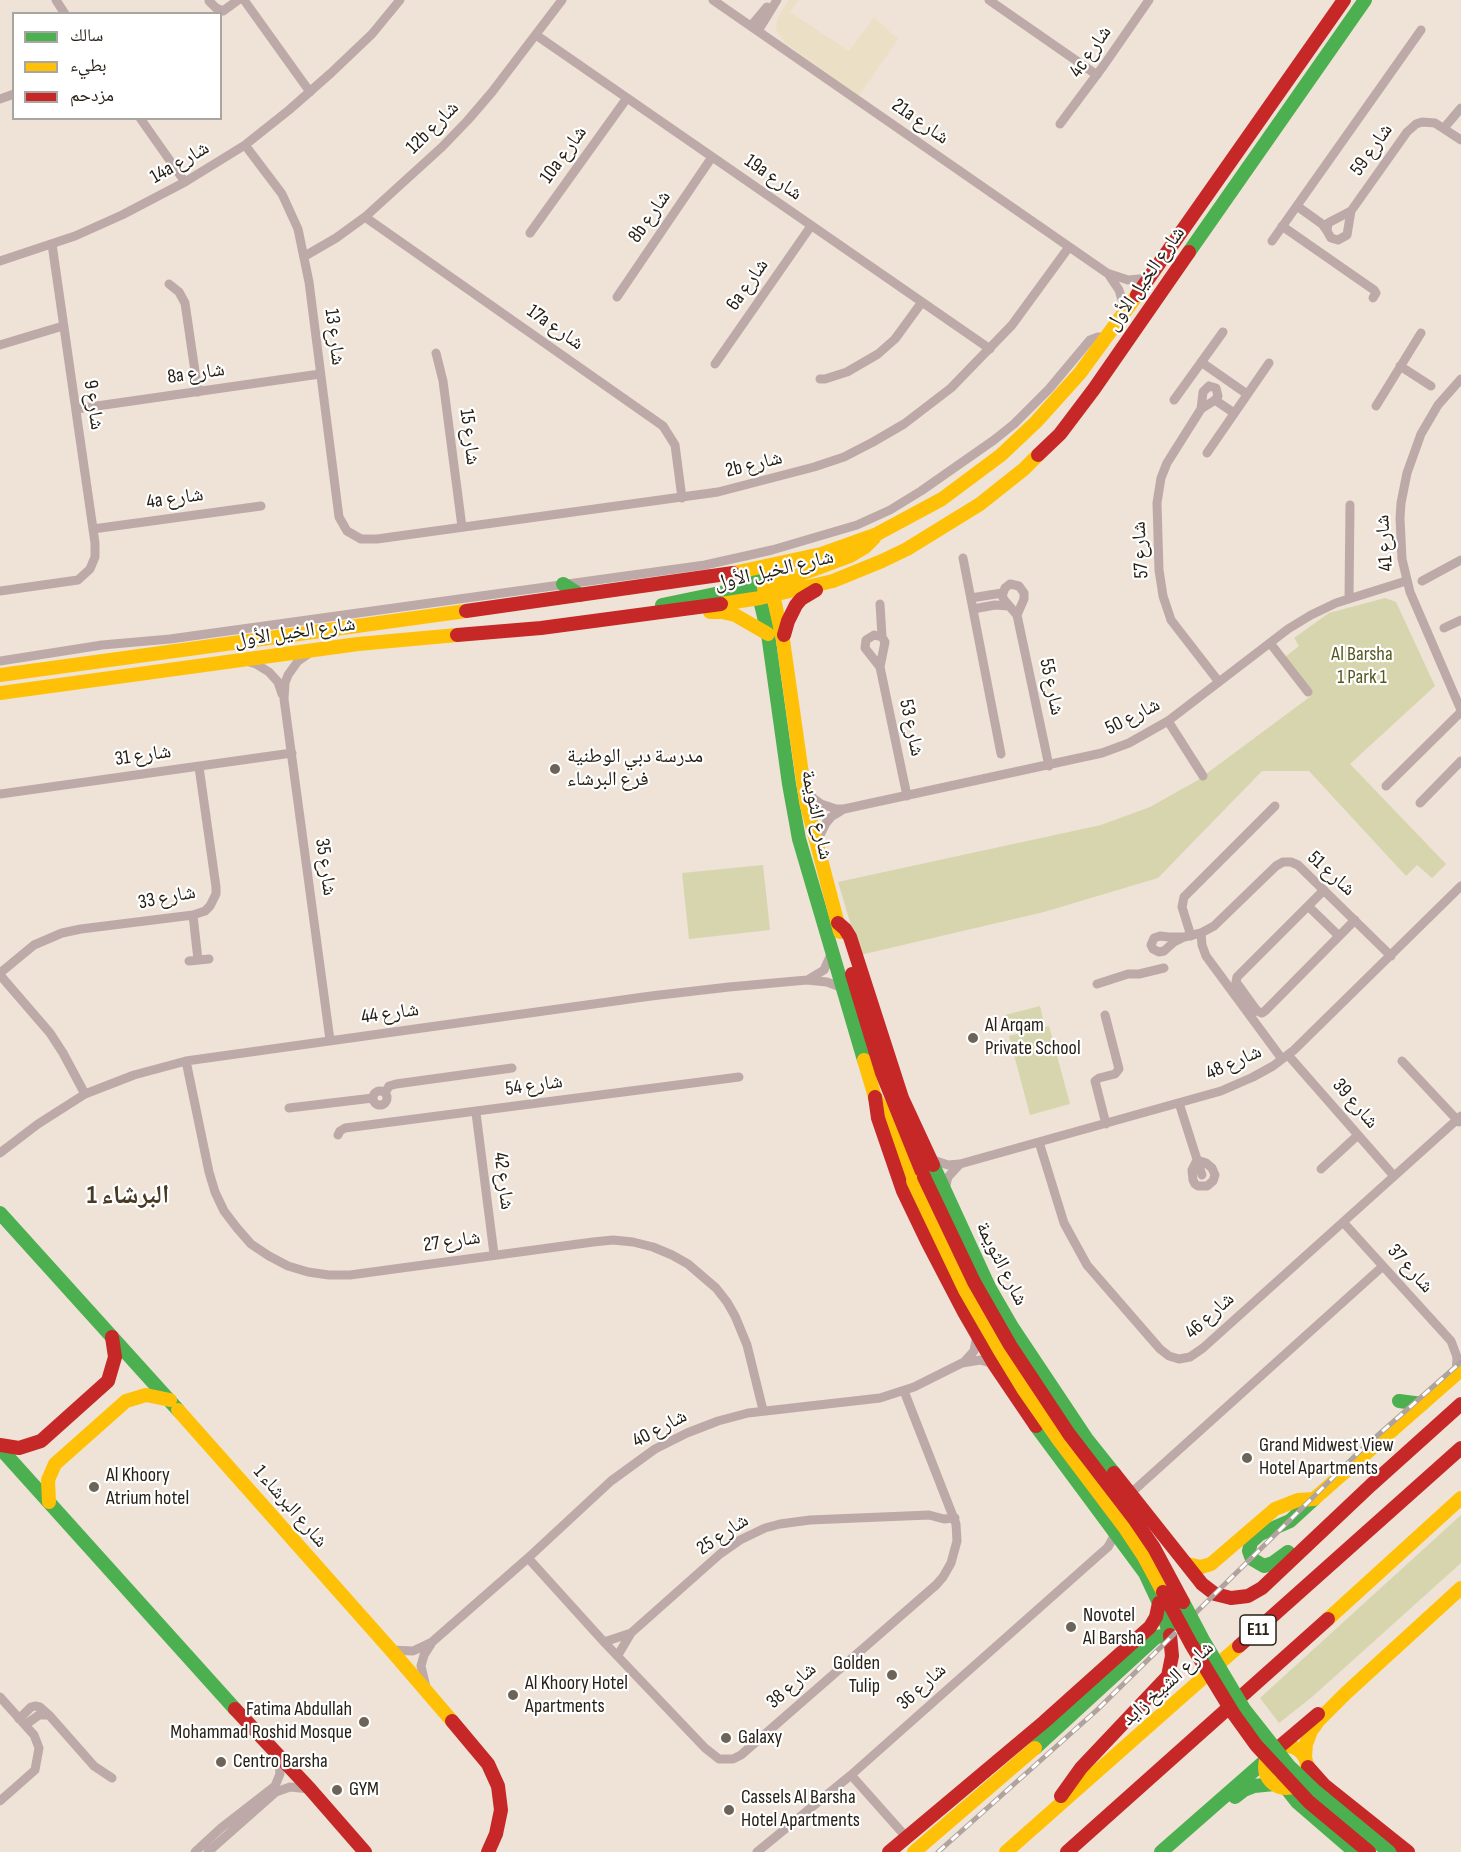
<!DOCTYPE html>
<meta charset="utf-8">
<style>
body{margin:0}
#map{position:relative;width:1461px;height:1852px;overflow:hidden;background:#eee3d6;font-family:"Sofia Sans Condensed","Noto Naskh Arabic",sans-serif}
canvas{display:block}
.legend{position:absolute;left:12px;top:12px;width:210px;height:108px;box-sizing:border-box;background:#fff;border:2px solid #a9a6a2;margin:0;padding:8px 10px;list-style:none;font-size:18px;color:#272016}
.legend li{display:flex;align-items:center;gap:12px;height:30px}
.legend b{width:30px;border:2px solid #a9a6a2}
</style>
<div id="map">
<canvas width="1461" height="1852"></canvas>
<ul class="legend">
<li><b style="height:8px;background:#4caf50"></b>سالك</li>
<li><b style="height:8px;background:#ffc107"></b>بطيء</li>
<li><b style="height:8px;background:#c62828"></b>مزدحم</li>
</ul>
</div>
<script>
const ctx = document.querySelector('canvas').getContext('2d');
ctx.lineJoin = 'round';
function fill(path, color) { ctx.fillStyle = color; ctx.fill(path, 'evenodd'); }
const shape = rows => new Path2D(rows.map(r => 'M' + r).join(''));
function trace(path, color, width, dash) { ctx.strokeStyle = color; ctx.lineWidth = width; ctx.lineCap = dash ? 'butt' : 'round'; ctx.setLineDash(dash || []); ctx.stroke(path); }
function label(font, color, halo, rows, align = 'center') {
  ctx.font = font + ' "Sofia Sans Condensed","Noto Naskh Arabic",sans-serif'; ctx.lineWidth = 4.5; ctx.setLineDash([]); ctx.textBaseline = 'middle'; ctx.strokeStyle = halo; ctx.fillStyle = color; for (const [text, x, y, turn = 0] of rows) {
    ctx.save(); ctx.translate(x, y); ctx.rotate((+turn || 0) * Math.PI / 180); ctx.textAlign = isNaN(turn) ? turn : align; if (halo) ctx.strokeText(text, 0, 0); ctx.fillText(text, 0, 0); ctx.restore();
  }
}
fill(shape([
 [1385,598,1396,602,1435,686,1350,764,1446,864,1432,878,1417,865,1406,876,1309,771,1262,771,1158,878,1044,912,860,955,838,882,1101,825,1150,807,1198,780,1311,696,1285,657,1299,646,1294,638,1329,613],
 [763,865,770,930,689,939,682,873],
 [1040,1006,1044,1024,1009,1033,1005,1015],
 [1049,1026,1070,1104,1030,1115,1009,1036],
 [1461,1515,1461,1563,1312,1697,1279,1723,1260,1698]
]), '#d7d5ae');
fill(shape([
 [789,0,798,0,790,12,849,51,874,17,898,39,859,96,785,43,776,30,777,19]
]), '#ebe0c6');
trace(shape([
 [56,0,65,14],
 [244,0,310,92],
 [713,0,1107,273,1128,280,1150,278],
 [989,0,1097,75],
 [209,1,216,8,223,11,238,0],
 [751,26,767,7],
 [758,31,777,0],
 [536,35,990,349],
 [0,99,14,94],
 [140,118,185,182],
 [1060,124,1104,65,1149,0],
 [1444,128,1461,108],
 [245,145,282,194,298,229,309,282,339,517,347,531,361,539,377,539,718,492,814,467,844,457,873,442,904,424,951,388,1012,325,1069,247],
 [1297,206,1322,224,1327,231],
 [1351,211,1407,132,1416,124,1422,122,1435,123,1461,140],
 [1351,211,1347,235,1338,240,1331,238,1327,231,1328,223,1351,211],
 [365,217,663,426,675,445,682,498],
 [1282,226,1374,290,1376,293,1373,298],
 [530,233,627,98],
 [1272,241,1421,30],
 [305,256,336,238,365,217,442,147,468,120,492,92,562,0],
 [0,261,75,236,122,215,185,182,245,145,289,110,331,73,372,34,400,0],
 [1109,275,1119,290,1123,303,1123,314],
 [169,284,179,292,185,303,198,392],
 [617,297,712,157],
 [0,345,63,326],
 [436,353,443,381,462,527],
 [1201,362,1247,394],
 [715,364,811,226],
 [1400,366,1431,386],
 [820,379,825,379,847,372,878,354,895,339,922,302],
 [1461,379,1438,405,1421,434,1407,473,1401,503,1400,518,1402,559,1410,592,1461,710],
 [1209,386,1216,388,1218,396,1215,400,1201,409,1203,392,1209,386],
 [1174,400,1223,332],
 [1215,400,1234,413],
 [1376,406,1421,333],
 [76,409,320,374],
 [1201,409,1167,463,1161,478,1157,503,1159,570,1163,596,1171,620,1219,682],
 [1207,453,1269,363],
 [93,529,261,506],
 [963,558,1001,754],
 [1422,581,1461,560],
 [1010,584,1019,586,1024,593,1024,599,1017,615,1005,601,1002,596,1005,588,1010,584],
 [0,591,78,580,90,569,95,557,95,543,52,244],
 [971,598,1002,593],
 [1349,599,1350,505],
 [880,604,882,637],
 [973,609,995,605,1009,606],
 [1017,615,1049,766],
 [1444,628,1461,620],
 [874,635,882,637,885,642,880,667,865,648,866,640,874,635],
 [1270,643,1308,692],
 [311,652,298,661,288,675,285,683,284,699,330,1040],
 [0,661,102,645,170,639,705,565,772,550,857,525,890,510,921,491,994,440,1014,424,1049,389,1090,340,1098,337,1107,337],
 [246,661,256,664,269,672,278,682,282,694],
 [880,667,907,796],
 [1168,721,1203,776],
 [1386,786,1461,712],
 [805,789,814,799,821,804,836,809,844,809,1102,753,1129,743,1168,721,1288,629,1311,615,1336,603,1406,581],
 [0,794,292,753],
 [1420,803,1461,761],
 [817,841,826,823,831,817,844,809],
 [1324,890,1237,977,1236,982,1257,1011,1262,1013,1265,1011,1355,920],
 [1308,906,1339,936],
 [193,915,198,960],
 [1201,933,1202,945,1206,956,1282,1059],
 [1160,936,1169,937,1184,937,1174,942,1164,951,1159,952,1153,949,1151,945,1154,938,1160,936],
 [1191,936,1182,907,1184,897,1275,806],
 [1184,937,1201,933,1214,926,1276,866,1283,862,1291,862,1298,865,1391,956],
 [189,961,209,959],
 [0,973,34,945,62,933,81,929,193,915,205,911,210,906,216,894,216,887,199,767],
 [0,975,50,1033,63,1053,85,1094],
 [809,979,824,970,832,952],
 [1097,984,1128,974,1139,974,1164,968],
 [1105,1015,1119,1069,1115,1074,1099,1078,1095,1081,1106,1124],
 [1288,1055,1394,1176],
 [186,1061,209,1172,215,1192,224,1211,237,1228,251,1244,269,1256,288,1266,308,1272,329,1275,350,1275,593,1242,613,1240,633,1242,653,1247,672,1255,688,1264,716,1288,727,1302,735,1316,747,1345,763,1410],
 [1402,1061,1459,1122],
 '373 1098a7 7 0 1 1 14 0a7 7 0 1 1-14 0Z',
 [385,1093,389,1086,396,1084,512,1068],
 [1179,1103,1202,1175],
 [289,1108,373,1098],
 [476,1113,494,1254],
 [338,1135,340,1131,345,1128,739,1077],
 [1039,1142,1064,1223,1087,1265,1160,1349,1169,1356,1179,1359,1190,1357,1203,1348,1461,1116],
 [0,1153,38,1124,85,1094,134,1075,186,1061,651,996,729,987,807,980,827,982,843,988],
 [930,1159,948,1165,960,1164,1221,1091,1253,1077,1273,1066,1294,1050,1461,886],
 [1197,1160,1206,1163,1212,1168,1215,1175,1213,1181,1207,1186,1198,1186,1195,1184,1193,1180,1192,1170,1197,1160],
 [1321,1169,1358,1135],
 [945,1189,948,1177,960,1164],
 [1343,1222,1451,1341,1457,1357,1456,1374],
 [964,1362,974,1351,977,1335],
 [1131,1493,1383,1266],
 [528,1558,604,1642,705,1748,719,1759,733,1759,741,1755,936,1585,943,1577,951,1563,957,1541,956,1524,904,1391],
 [604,1642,631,1633,720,1554,740,1540,765,1528,780,1524,810,1520,929,1515,944,1519,955,1518],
 [391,1650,413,1651,432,1642,528,1558,611,1481,655,1449,687,1433,718,1421,748,1413,880,1398,914,1387,962,1363,980,1360,994,1364],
 [618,1655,631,1633],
 [426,1687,421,1666,424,1655,431,1644],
 [0,1697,34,1735,39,1748,35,1770,0,1801],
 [19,1719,31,1707,35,1706,40,1707,49,1715,94,1766,112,1778],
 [25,1725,39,1715,49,1715],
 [851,1775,907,1838],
 [195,1852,221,1828,275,1786,280,1774,278,1756],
 [208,1852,276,1792,290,1787,310,1789],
 [757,1852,851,1775,1108,1547,1113,1538,1113,1529]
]), '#bdaaa8', 9);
trace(shape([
 [1189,252,1365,0],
 [753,570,768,634,789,784,799,839,864,1060],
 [563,584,580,595],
 [662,605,744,588,753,585,763,577],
 [933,1165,989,1287,1012,1327,1086,1438,1114,1473],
 [0,1213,178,1410],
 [1399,1401,1422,1404],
 [0,1448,235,1709],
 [1288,1552,1273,1563,1264,1566,1252,1559,1249,1551,1251,1542,1260,1534,1290,1521,1314,1499],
 [1035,1748,1156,1637,1170,1635,1159,1603,1145,1573,1036,1426],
 [1286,1788,1297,1802,1355,1852],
 [1235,1797,1244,1790,1254,1786,1274,1784],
 [1161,1852,1266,1760]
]), '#4caf50', 14);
trace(shape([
 [767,567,783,640,806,802,840,932],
 [733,573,821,554,877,534,942,499,1001,455,1036,422,1080,373,1137,295],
 [764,588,850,556,865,547,874,538],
 [721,604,760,598,833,581,882,561,907,549,980,504,1024,469,1038,455],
 [710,612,722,612,735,615,768,634],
 [0,675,466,611],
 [0,693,358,644,457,635],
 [864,1060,875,1097,885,1114,913,1181],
 [178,1410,391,1650,452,1721],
 [49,1502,48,1480,55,1464,126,1401,146,1395,170,1400],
 [1187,1564,1201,1567,1211,1564,1275,1509,1298,1500,1314,1499,1461,1370],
 [1328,1619,1461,1498],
 '1265 1767a21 21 0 1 1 42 0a21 21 0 1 1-42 0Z',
 [1305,1757,1306,1744,1311,1731,1319,1720,1346,1693,1461,1588],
 [914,1852,1035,1748],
 [1006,1852,1239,1646]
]), '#ffc107', 14);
trace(shape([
 [1137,295,1344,0],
 [1038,455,1060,434,1094,389,1189,252],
 [466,611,733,573],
 [457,635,541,628,721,604],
 [784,635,788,621,796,605,801,599,816,590],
 [838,923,845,929,850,937,902,1098,933,1165],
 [852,974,882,1073,924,1177],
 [875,1097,878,1118,903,1191,927,1241,964,1312,994,1364,1036,1426],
 [0,1445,19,1448,41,1441,108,1381,115,1357,112,1337],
 [1114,1473,1202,1584],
 [1202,1584,1215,1594,1231,1598,1248,1596,1262,1588,1371,1485,1461,1404],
 [1239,1646,1461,1448],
 [235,1709,310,1789,365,1852],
 [452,1721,488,1764,498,1786,501,1810,496,1834,488,1852],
 [1279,1747,1318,1714],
 [1308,1767,1324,1785,1408,1852],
 [1061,1796,1081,1768,1168,1676,1172,1656,1170,1635],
 [889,1852,1044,1722,1150,1627,1156,1617,1159,1603],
 [1067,1852,1328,1619]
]), '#c62828', 14);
const rail = shape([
 [938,1852,1097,1710,1360,1451,1461,1362]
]);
trace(rail, '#b0a39e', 5);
trace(rail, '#fff', 3, [9]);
trace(shape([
 [1183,1602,1203,1640,1244,1709,1289,1766,1315,1791,1389,1852]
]), '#4caf50', 14);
trace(shape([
 [913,1181,965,1290,999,1349,1024,1390,1058,1439,1125,1528,1143,1555,1163,1592]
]), '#ffc107', 14);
trace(shape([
 [924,1177,974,1282,1010,1345,1069,1434,1135,1520,1154,1548,1183,1602],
 [1163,1592,1191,1644,1233,1713,1256,1745,1309,1802,1369,1852]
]), '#c62828', 14);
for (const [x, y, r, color] of [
 [555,769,6,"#6d6459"],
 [973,1038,6,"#6d6459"],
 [1247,1458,6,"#6d6459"],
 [94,1487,6,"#6d6459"],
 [1071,1627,6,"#6d6459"],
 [892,1675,6,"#6d6459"],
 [513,1695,6,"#6d6459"],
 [364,1722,6,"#6d6459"],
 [726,1738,6,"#6d6459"],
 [221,1762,6,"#6d6459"],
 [337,1790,6,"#6d6459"],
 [729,1810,6,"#6d6459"]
]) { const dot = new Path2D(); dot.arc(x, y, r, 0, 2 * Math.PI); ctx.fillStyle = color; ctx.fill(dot); trace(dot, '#fff', 2); }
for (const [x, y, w] of [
 [1258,1630,36]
]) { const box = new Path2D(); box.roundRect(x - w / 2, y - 15, w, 30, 4.5); ctx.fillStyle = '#fff'; ctx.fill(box); trace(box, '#272016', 1.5); }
label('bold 18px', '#272016', null, [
 ["E11",1258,1630]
]);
label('20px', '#272016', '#fff', [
 ["4c شارع",1091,52,-55],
 ["21a شارع",920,122,35],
 ["12b شارع",433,128,-45],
 ["شارع 59",1372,150,-55],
 ["10a شارع",564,155,-54],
 ["14a شارع",180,163,-30],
 ["19a شارع",773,178,35],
 ["8b شارع",650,217,-55],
 ["شارع الخيل الأول",1146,279,-55],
 ["6a شارع",748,285,-55],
 ["17a شارع",555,328,35],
 ["شارع 13",334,337,83],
 ["8a شارع",196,374,-8],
 ["شارع 9",93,405,82],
 ["شارع 15",469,437,83],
 ["2b شارع",754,465,-14],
 ["4a شارع",175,499,-8],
 ["شارع 41",1385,543,-94],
 ["شارع 57",1141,550,-93],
 ["شارع الخيل الأول",774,571,-13],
 ["شارع الخيل الأول",295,633,-8],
 ["شارع 55",1051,687,78],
 ["شارع 50",1133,717,-27],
 ["شارع 53",911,728,78],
 ["شارع 31",143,756,-8],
 ["شارع الثويمة",816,815,78],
 ["شارع 35",325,867,82],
 ["شارع 51",1331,874,42],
 ["شارع 33",167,898,-11],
 ["شارع 44",390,1014,-8],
 ["شارع 48",1234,1063,-24],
 ["شارع 54",534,1086,-8],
 ["شارع 39",1355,1104,49],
 ["شارع 42",503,1181,83],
 ["شارع 27",452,1242,-8],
 ["شارع الثويمة",1001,1264,63],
 ["شارع 37",1410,1269,48],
 ["شارع 46",1210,1316,-42],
 ["شارع 40",660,1429,-28],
 ["شارع البرشاء 1",290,1507,49],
 ["شارع 25",723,1535,-34],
 ["شارع الشيخ زايد",1168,1684,-42],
 ["شارع 38",792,1686,-41],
 ["شارع 36",922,1687,-42]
]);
label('20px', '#55581f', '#fff', [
 ["Al Barsha",1362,655],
 ["1 Park 1",1362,678]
]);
label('20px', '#272016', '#fff', [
 ["مدرسة دبي الوطنية",567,757],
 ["فرع البرشاء",567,780],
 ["Al Arqam",985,1026],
 ["Private School",985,1049],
 ["Grand Midwest View",1259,1446],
 ["Hotel Apartments",1259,1469],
 ["Al Khoory",106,1476],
 ["Atrium hotel",106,1499],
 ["Novotel",1083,1616],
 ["Al Barsha",1083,1639],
 ["Golden",880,1664,"right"],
 ["Tulip",880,1687,"right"],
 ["Al Khoory Hotel",525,1684],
 ["Apartments",525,1707],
 ["Fatima Abdullah",352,1710,"right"],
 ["Mohammad Roshid Mosque",352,1733,"right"],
 ["Galaxy",738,1738],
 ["Centro Barsha",233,1762],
 ["GYM",349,1790],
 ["Cassels Al Barsha",741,1798],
 ["Hotel Apartments",741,1821]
], 'left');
label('bold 26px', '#483924', '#fff', [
 ["البرشاء 1",128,1196]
]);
</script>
